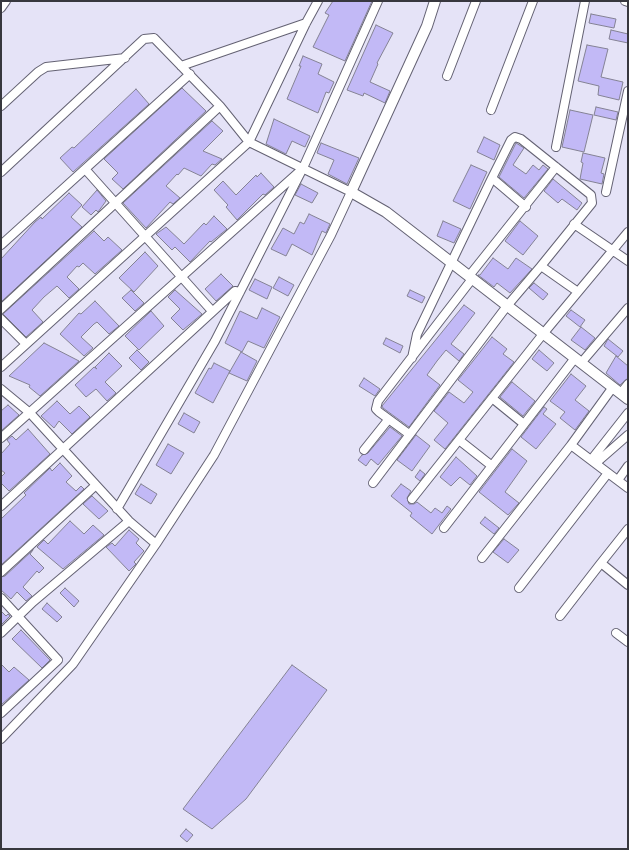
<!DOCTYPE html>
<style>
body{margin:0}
#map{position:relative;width:629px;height:850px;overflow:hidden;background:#e5e3f7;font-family:"Source Sans 3",sans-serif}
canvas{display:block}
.frame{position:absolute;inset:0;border:2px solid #37373e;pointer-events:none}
</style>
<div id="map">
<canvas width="629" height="850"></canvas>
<div class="frame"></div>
</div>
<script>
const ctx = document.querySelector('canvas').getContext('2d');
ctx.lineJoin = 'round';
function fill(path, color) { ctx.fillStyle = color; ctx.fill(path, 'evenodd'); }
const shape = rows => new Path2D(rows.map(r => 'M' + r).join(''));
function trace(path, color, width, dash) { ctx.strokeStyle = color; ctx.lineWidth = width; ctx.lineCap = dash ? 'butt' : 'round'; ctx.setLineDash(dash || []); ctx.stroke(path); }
const building = shape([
 [333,1,372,1,345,61,313,47,329,15,325,13,333,1],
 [591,14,616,19,614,28,589,23,591,14],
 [376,25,393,33,377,63,378,64,370,82,390,91,385,103,364,93,363,96,347,90,376,25],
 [611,30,628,34,628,43,609,39,611,30],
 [587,45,608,49,601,77,623,82,619,100,598,95,599,86,578,81,587,45],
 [303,56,322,64,318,74,334,82,329,93,326,92,318,113,287,99,301,66,299,66,303,56],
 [182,88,206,111,123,189,112,179,118,173,104,159,182,88],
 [136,89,149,104,73,172,60,158,72,147,74,148,136,89],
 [596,107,618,112,616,120,594,115,596,107],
 [570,110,593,115,584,152,562,147,570,110],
 [274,119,310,136,305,147,292,141,286,154,266,144,274,119],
 [212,121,223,131,203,151,222,159,215,165,212,164,201,176,184,168,178,175,177,174,166,186,180,198,173,204,170,202,146,228,123,203,212,121],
 [484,137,500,145,494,160,477,152,484,137],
 [321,143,359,158,347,184,328,174,334,160,317,153,321,143],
 [516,143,524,148,513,165,526,174,533,165,539,170,543,165,548,169,524,198,499,177,516,143],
 [583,153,605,158,601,173,604,174,602,184,580,179,583,163,581,162,583,153],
 [471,165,487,172,470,209,453,201,471,165],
 [261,173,274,187,265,195,263,194,237,220,226,207,228,205,214,190,223,181,236,195,256,175,257,177,261,173],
 [553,179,582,203,577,210,562,199,558,203,544,191,553,179],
 [301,184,318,193,312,203,295,195,301,184],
 [97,190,106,201,98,212,96,210,91,215,82,207,97,190],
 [69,193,82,205,71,217,82,227,1,302,1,259,35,222,41,217,42,219,69,193],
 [309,214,330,224,326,233,322,231,312,255,292,244,286,256,271,249,283,228,294,234,300,222,304,224,309,214],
 [214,216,227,229,211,242,210,241,190,262,175,247,172,250,156,234,166,227,184,244,204,223,206,225,214,216],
 [443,221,461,229,454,243,437,236,443,221],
 [520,221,538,236,523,255,505,241,520,221],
 [94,231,104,241,108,237,122,250,95,274,83,263,79,267,77,266,67,277,79,289,69,298,57,286,44,297,32,310,43,322,26,337,3,314,94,231],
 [145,252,158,266,134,292,119,278,145,252],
 [493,258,508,269,516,258,532,269,510,293,497,283,494,287,478,275,480,275,493,258],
 [221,274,233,286,216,301,205,289,221,274],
 [279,277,294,285,288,296,273,288,279,277],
 [255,279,272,287,267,299,249,290,255,279],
 [534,283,548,294,543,300,529,288,534,283],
 [131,290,144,303,135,311,122,298,131,290],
 [175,290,202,314,183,330,171,318,180,309,168,297,175,290],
 [410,290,425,297,422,303,407,296,410,290],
 [95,301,119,326,109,334,97,322,94,324,81,337,93,348,84,356,60,334,79,313,81,314,95,301],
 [464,305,475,313,451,344,464,354,459,361,446,350,437,361,427,375,440,385,409,427,383,408,382,406,464,305],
 [262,308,280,317,264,348,248,341,242,352,225,343,240,311,257,319,262,308],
 [571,310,585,320,580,327,566,316,571,310],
 [151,311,164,326,139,350,125,336,151,311],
 [581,327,595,338,585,350,571,340,581,327],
 [492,337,507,349,503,354,514,362,445,449,434,440,448,423,434,411,449,392,464,403,473,392,458,380,492,337],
 [386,338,403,346,400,353,383,344,386,338],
 [608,339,623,351,618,357,604,346,608,339],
 [44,343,79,361,40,396,29,387,30,385,9,376,44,343],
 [137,350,149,362,141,370,129,358,137,350],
 [539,350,554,363,547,371,532,359,539,350],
 [241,352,257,361,247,381,229,373,241,352],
 [109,353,122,366,105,382,116,393,107,401,96,389,86,397,75,385,94,367,97,369,95,367,109,353],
 [616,356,628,366,628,378,620,385,606,373,616,356],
 [214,363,230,371,213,403,195,393,209,368,211,369,214,363],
 [571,374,586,386,575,400,589,411,575,430,560,418,565,412,550,401,571,374],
 [364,378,380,389,375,396,359,386,364,378],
 [512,382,535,401,523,416,500,397,512,382],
 [57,401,70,414,79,406,90,417,72,434,59,421,54,428,41,416,57,401],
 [8,405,19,415,1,431,1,411,8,405],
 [544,407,547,409,543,414,556,424,536,449,521,437,544,407],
 [184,413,200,422,194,433,178,424,184,413],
 [390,427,402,436,378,465,371,459,366,466,358,460,362,455,368,453,390,427],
 [28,429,50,454,9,491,1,483,1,477,5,473,1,470,1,454,10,444,7,440,12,436,16,440,28,429],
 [416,435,430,446,412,471,397,460,416,435],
 [168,444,184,453,171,474,156,465,168,444],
 [512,449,527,461,505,492,519,503,508,515,479,492,512,449],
 [456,457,477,476,470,485,460,477,451,486,440,477,456,457],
 [60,463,72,476,66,482,76,491,81,486,84,489,1,565,1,519,26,495,24,493,50,468,52,471,60,463],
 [420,470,425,474,420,481,415,477,420,470],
 [141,484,157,494,151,504,135,494,141,484],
 [401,484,411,491,407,498,409,504,414,504,417,502,431,513,435,508,442,513,447,506,451,509,432,534,410,516,412,513,391,496,401,484],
 [92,496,108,511,99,519,83,504,92,496],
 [485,517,499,528,494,534,480,523,485,517],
 [70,521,84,534,93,525,104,535,63,569,37,547,44,540,48,544,70,521],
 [129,530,139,539,136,543,144,551,134,562,136,564,129,571,106,547,112,543,115,546,129,530],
 [504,539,519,550,508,563,493,552,504,539],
 [33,550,30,554,44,568,39,573,37,571,23,587,32,596,26,601,17,592,11,599,1,590,1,577,5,576,33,550],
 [65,588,79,601,74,607,60,593,65,588],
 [47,603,62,617,57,622,42,609,47,603],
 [1,611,6,616,8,614,10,616,1,625,1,611],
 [21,630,50,660,42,668,12,639,21,630],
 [1,664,9,672,14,667,29,680,1,705,1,664],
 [292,665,327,690,246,799,212,829,183,809,292,665],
 [186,829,193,835,187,842,180,836,186,829]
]);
fill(building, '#c2b9f6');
trace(building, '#848294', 1);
const minor = shape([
 [625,1,628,2],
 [1,8,6,1],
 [181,66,306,23],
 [447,76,476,1],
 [1,106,38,72,46,67,125,58],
 [491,110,533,1],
 [556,147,585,1],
 [85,169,212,311],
 [1,172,144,39,154,38,220,106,249,142,351,192,331,235,214,455,156,544,73,664,1,739],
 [492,178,511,140,515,137,521,139,591,195,592,203,541,266],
 [606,192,628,91],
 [574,224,628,261],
 [1,245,190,74],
 [469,276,556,167],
 [1,309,220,106],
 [1,319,26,344],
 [412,358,417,334,492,178,526,207],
 [581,363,628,308],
 [1,367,249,142,306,23,318,1],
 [1,389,30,413,129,521,156,544],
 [621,393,628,384],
 [492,398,524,424],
 [409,434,379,412,376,409,378,401,472,279],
 [1,438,300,171],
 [459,440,492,466],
 [364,450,388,420],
 [591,460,628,413],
 [596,463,628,435],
 [608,473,571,445,613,387],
 [618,480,628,466],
 [373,483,507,306,541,266,578,292],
 [412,499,543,334,628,232],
 [1,506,235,291,240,292],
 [117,509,215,341,240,292,303,168,378,1],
 [444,528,575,358],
 [482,558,571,445],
 [601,563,628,529],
 [1,572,96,485],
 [519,588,608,473,628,488],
 [1,598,58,660,1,713],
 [560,616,601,563,628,585],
 [1,633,33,602,129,521],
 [616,633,628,642]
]);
const tertiary = shape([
 [435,1,427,26,351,192,386,212,628,399]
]);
trace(minor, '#646273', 10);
trace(tertiary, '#646273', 12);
trace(minor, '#fff', 8);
trace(tertiary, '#fff', 10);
</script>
